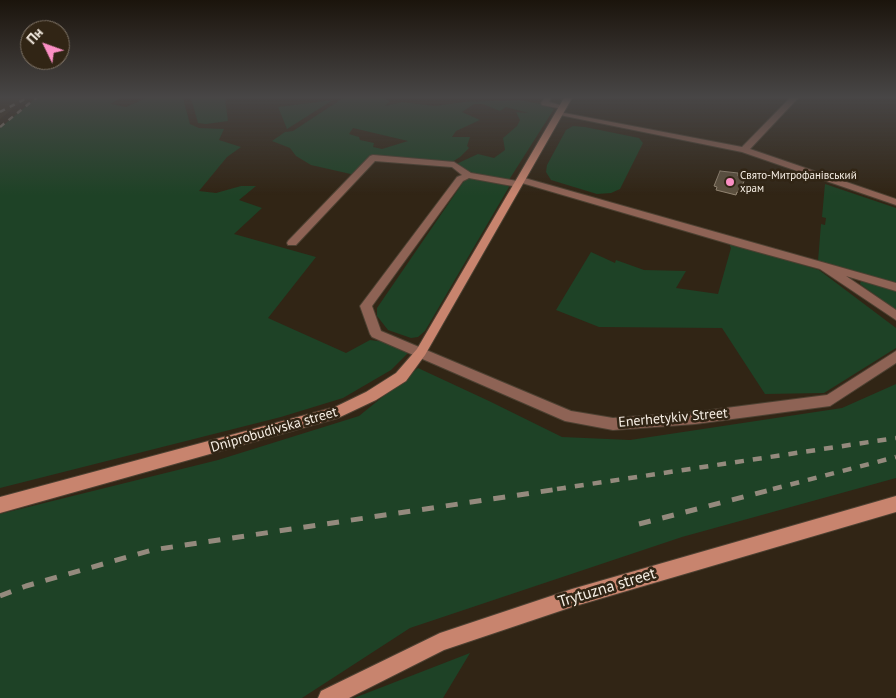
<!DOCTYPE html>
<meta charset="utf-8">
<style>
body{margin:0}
#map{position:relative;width:896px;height:698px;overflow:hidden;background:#312515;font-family:"PT Sans",sans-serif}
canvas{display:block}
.north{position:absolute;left:20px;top:20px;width:50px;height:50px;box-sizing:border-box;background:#312515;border:1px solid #807568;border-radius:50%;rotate:312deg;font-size:14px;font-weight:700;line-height:20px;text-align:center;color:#f6eee4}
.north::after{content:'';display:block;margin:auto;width:18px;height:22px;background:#fb8fc4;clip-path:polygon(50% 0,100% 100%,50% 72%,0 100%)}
</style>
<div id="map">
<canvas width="896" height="698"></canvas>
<div class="north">Пн</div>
</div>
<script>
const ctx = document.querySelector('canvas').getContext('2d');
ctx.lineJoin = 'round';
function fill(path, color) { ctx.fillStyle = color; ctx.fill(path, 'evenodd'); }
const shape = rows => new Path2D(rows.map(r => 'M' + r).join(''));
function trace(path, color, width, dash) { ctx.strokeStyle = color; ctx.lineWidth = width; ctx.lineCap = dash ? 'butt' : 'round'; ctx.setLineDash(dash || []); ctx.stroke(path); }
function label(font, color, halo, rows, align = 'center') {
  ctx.font = font + ' "PT Sans",sans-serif'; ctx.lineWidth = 5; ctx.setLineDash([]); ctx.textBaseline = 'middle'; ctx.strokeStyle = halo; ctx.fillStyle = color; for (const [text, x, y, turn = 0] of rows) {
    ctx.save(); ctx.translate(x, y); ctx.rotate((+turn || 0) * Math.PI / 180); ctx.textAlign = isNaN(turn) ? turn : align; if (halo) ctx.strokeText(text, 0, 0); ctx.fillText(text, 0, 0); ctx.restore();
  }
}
fill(shape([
 [0,98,26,98,0,119]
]), '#3d2e18');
fill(shape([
 [36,98,120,98,111,104,126,107,146,98,183,98,190,124,199,128,224,129,219,140,241,147,227,157,199,191,216,193,241,186,256,186,239,200,262,208,234,234,316,257,268,318,346,353,370,340,385,342,408,353,391,370,343,398,281,417,0,488,0,128],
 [191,98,225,98,228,121,206,124,198,123],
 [343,98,383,98,390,101,385,106,402,102,435,106,463,102,519,100,541,104,554,109,507,183,509,187,425,331,418,337,411,338,388,330,377,316,377,308,468,175,454,165,478,154,494,158,505,150,503,138,517,126,520,120,516,112,528,113,506,107,500,111,483,104,474,104,462,112,480,120,456,131,452,137,470,137,467,146,469,148,460,157,447,165,380,157,355,175,311,165,296,156,290,148,272,141,285,132,293,131],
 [353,128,408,141,382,149,373,147,374,143,360,140,359,137,349,134],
 [333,100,287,129,278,107],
 [573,126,585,127,639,138,643,143,620,189,611,193,597,194,551,180,546,172,547,165,566,130],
 [825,184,896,208,896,284,818,261,821,224,825,225,826,218,822,217],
 [728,242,819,270,896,328,896,348,824,393,765,394,722,328,599,327,556,310,591,252,615,263,616,260,644,270,686,271,676,288,718,294,731,248],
 [865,280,896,289,896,310,860,284,861,281],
 [418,368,489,401,562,437,630,440,842,408,896,384,896,478,682,537,410,628,302,698,0,698,0,514,218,460,359,416],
 [470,653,443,698,354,698]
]), '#1e4226');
const building = shape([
 [720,171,738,173,738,176,745,178,740,193,737,192,736,195,716,190,717,187,714,186,720,171]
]);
fill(building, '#5c503e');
trace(building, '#948673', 1);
const street = shape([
 [545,98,551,98,549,102,567,107,563,109,542,105,541,103,545,98],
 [790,98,798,98,750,149,896,199,896,205,742,152,555,114,559,112,742,147,790,98],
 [373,155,454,162,471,173,517,181,518,178,521,177,896,283,896,291,846,276,896,310,896,320,820,269,740,247,522,183,521,186,518,187,469,178,463,181,372,306,381,331,571,411,613,418,695,412,827,395,896,351,896,363,830,406,695,424,613,430,565,421,372,337,370,334,360,306,457,177,462,175,452,167,375,161,296,245,288,245,287,243,288,241,370,156,373,155]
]);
const secondary = shape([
 [564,98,572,98,425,355,406,381,376,400,338,418,0,513,0,497,335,407,366,392,396,373,417,349,564,98],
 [896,496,896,512,572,607,444,650,349,698,318,698,321,691,440,633,572,589,896,496]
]);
trace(street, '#4d4132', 2);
trace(secondary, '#4d4132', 2);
fill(street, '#8e6355');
fill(secondary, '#c8846e');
trace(shape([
 [0,112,27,98],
 [0,127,36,98]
]), '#948a7d', 2.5, [5.5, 5.5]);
trace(shape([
 [557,489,896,438],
 [773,489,896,457]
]), '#948a7d', 4.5, [9, 9]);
trace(shape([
 [639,524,778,488],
 [0,596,26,586,152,550,565,488]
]), '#948a7d', 5, [12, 12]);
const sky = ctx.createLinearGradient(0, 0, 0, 195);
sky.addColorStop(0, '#1b140c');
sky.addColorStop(0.5, '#484646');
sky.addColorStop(1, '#48464600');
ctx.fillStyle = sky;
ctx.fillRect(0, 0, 896, 195);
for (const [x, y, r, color] of [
 [730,182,5,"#fb8fc4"]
]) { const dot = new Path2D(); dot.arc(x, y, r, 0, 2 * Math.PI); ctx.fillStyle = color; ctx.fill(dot); trace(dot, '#312515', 2); }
label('11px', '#f6eee4', '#312515', [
 ["Свято-Митрофанівський",740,176],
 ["храм",740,189]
], 'left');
label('14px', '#f6eee4', '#312515', [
 ["Enerhetykiv Street",673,418,-5],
 ["Dniprobudivska street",274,430,-16]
]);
label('16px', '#f6eee4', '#312515', [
 ["Trytuzna street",607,588,-17]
]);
</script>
